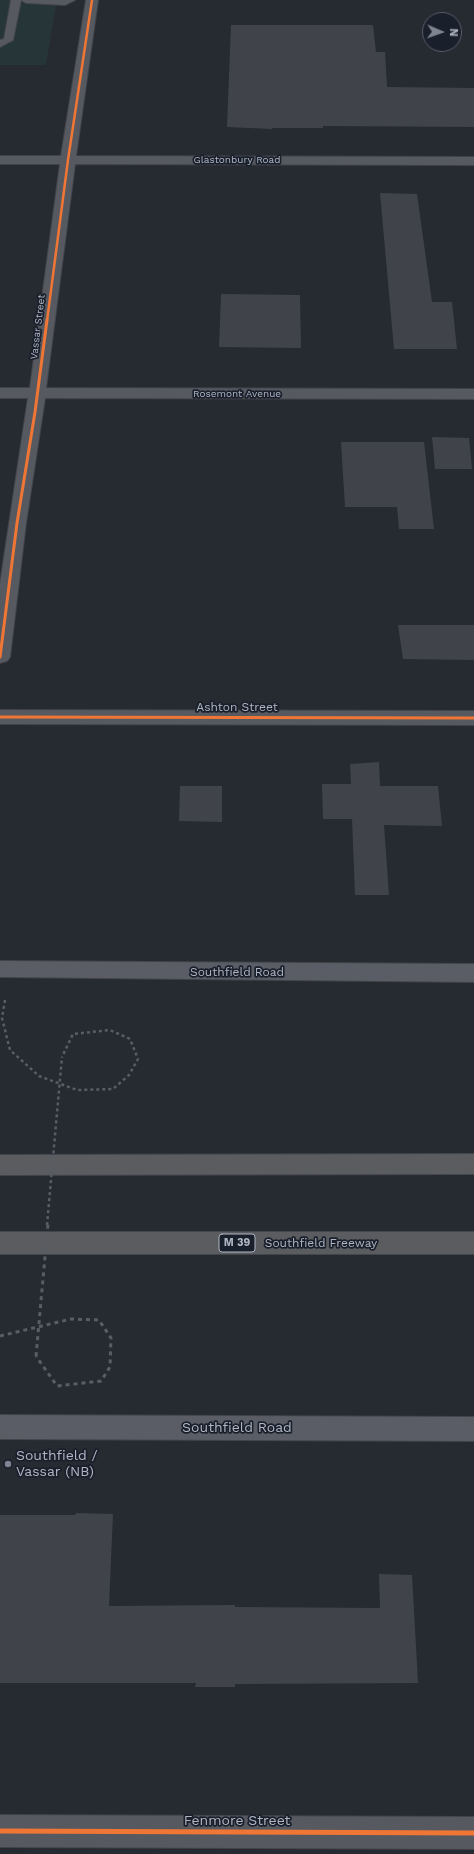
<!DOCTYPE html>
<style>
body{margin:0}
#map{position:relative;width:474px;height:1854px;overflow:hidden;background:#262a31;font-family:"Work Sans",sans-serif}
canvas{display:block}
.north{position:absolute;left:422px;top:12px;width:40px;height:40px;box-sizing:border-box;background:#1a202b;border:1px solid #565c68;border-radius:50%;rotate:92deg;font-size:11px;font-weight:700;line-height:16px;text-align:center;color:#afb5c4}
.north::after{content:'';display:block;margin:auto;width:14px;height:18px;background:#7f8491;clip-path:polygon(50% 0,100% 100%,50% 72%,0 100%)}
</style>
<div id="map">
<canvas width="474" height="1854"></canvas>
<div class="north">N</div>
</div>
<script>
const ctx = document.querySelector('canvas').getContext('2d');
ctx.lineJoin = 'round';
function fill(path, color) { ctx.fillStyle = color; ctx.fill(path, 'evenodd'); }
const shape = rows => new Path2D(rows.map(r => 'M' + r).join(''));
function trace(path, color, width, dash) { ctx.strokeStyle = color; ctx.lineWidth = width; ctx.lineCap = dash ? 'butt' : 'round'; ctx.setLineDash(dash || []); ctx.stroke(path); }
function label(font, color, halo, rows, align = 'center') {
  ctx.font = font + ' "Work Sans",sans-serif'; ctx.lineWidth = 3.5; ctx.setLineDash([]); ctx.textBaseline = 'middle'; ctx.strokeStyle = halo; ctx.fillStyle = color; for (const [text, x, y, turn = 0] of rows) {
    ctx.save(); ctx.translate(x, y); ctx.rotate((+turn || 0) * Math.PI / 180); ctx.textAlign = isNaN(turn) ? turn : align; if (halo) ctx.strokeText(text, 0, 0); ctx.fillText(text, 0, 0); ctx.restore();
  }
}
fill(shape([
 [0,0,57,0,46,65,0,65]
]), '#263538');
fill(shape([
 [231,25,373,25,376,52,385,52,387,87,474,88,474,127,323,126,323,128,272,128,272,129,227,127],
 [380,193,417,194,432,302,452,302,457,349,394,349],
 [221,294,300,295,301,348,219,347],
 [432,437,469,438,472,469,435,469],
 [341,442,424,442,434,529,399,529,397,507,345,507],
 [398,625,474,625,474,660,403,659],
 [379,762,380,786,438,786,442,826,384,825,389,895,355,895,352,819,323,819,322,784,351,784,350,764],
 [180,786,222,786,222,822,179,821],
 [76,1513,113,1514,109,1606,235,1605,235,1607,380,1608,379,1574,412,1575,418,1683,235,1684,235,1687,195,1687,196,1683,0,1683,0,1515,75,1515]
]), '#40444a');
const service = shape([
 [11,0,21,0,13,40,0,47,0,40,4,39,11,0],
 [21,0,75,0,65,5,26,3,21,0]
]);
const minor = shape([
 [86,0,98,0,76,156,474,157,474,165,75,164,46,388,474,389,474,399,45,398,26,523,10,657,7,661,0,663,0,584,28,398,0,398,0,388,30,388,60,164,0,164,0,156,61,156,86,0],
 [0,710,474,711,474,725,0,724,0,710],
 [0,1815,474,1817,474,1849,0,1847,0,1815]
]);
const secondary = shape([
 [0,961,474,964,474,982,0,977,0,961],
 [0,1415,474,1417,474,1441,0,1439,0,1415]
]);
const motorway = shape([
 [474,1154,474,1174,0,1175,0,1155,474,1154],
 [0,1232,474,1232,474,1254,0,1254,0,1232]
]);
trace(service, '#42444a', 2);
trace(minor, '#42444a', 2);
trace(secondary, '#42444a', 2);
trace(motorway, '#43464d', 2);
trace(shape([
 [5,1000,2,1018,10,1050,39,1076,77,1090,113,1089,129,1075,138,1059,130,1039,110,1030,73,1034,62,1057]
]), '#5a5d64', 2.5, [3, 3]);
trace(shape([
 [0,1336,71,1319,99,1320,111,1338,110,1367,101,1381,57,1386,36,1356]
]), '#5a5d64', 3, [4, 4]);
fill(service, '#565960');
fill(minor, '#565960');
fill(secondary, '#5a5d65');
fill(motorway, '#5a5c60');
trace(shape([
 [47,1225,62,1057]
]), '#5a5d64', 2.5, [3, 3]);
trace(shape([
 [36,1356,48,1224]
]), '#5a5d64', 3, [4, 4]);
trace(shape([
 [47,321,68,160,92,0]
]), '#f07635', 2.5);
trace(shape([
 [0,657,17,523,35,412,47,320],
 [0,717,474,718]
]), '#f07635', 3);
trace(shape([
 [0,1831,474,1833]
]), '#f07635', 5);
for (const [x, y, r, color] of [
 [8,1464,4,"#7f8491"]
]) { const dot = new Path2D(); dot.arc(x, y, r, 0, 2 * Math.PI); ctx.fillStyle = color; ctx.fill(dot); trace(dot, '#1a202b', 1.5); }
label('10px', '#afb5c4', '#1a202b', [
 ["Glastonbury Road",237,160],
 ["Vassar Street",38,327,-83],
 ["Rosemont Avenue",237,394]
]);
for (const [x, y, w] of [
 [237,1243,36]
]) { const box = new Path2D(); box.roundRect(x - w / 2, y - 9, w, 18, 3); ctx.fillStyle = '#1a202b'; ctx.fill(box); trace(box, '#afb5c4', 1); }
label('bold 11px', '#afb5c4', null, [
 ["M 39",237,1243]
]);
label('12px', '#afb5c4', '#1a202b', [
 ["Ashton Street",237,707],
 ["Southfield Road",237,972],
 ["Southfield Freeway",321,1243]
]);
label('14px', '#afb5c4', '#1a202b', [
 ["Southfield Road",237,1428],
 ["Fenmore Street",237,1821]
]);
label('14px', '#afb5c4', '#1a202b', [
 ["Southfield /",16,1456],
 ["Vassar (NB)",16,1472]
], 'left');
</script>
